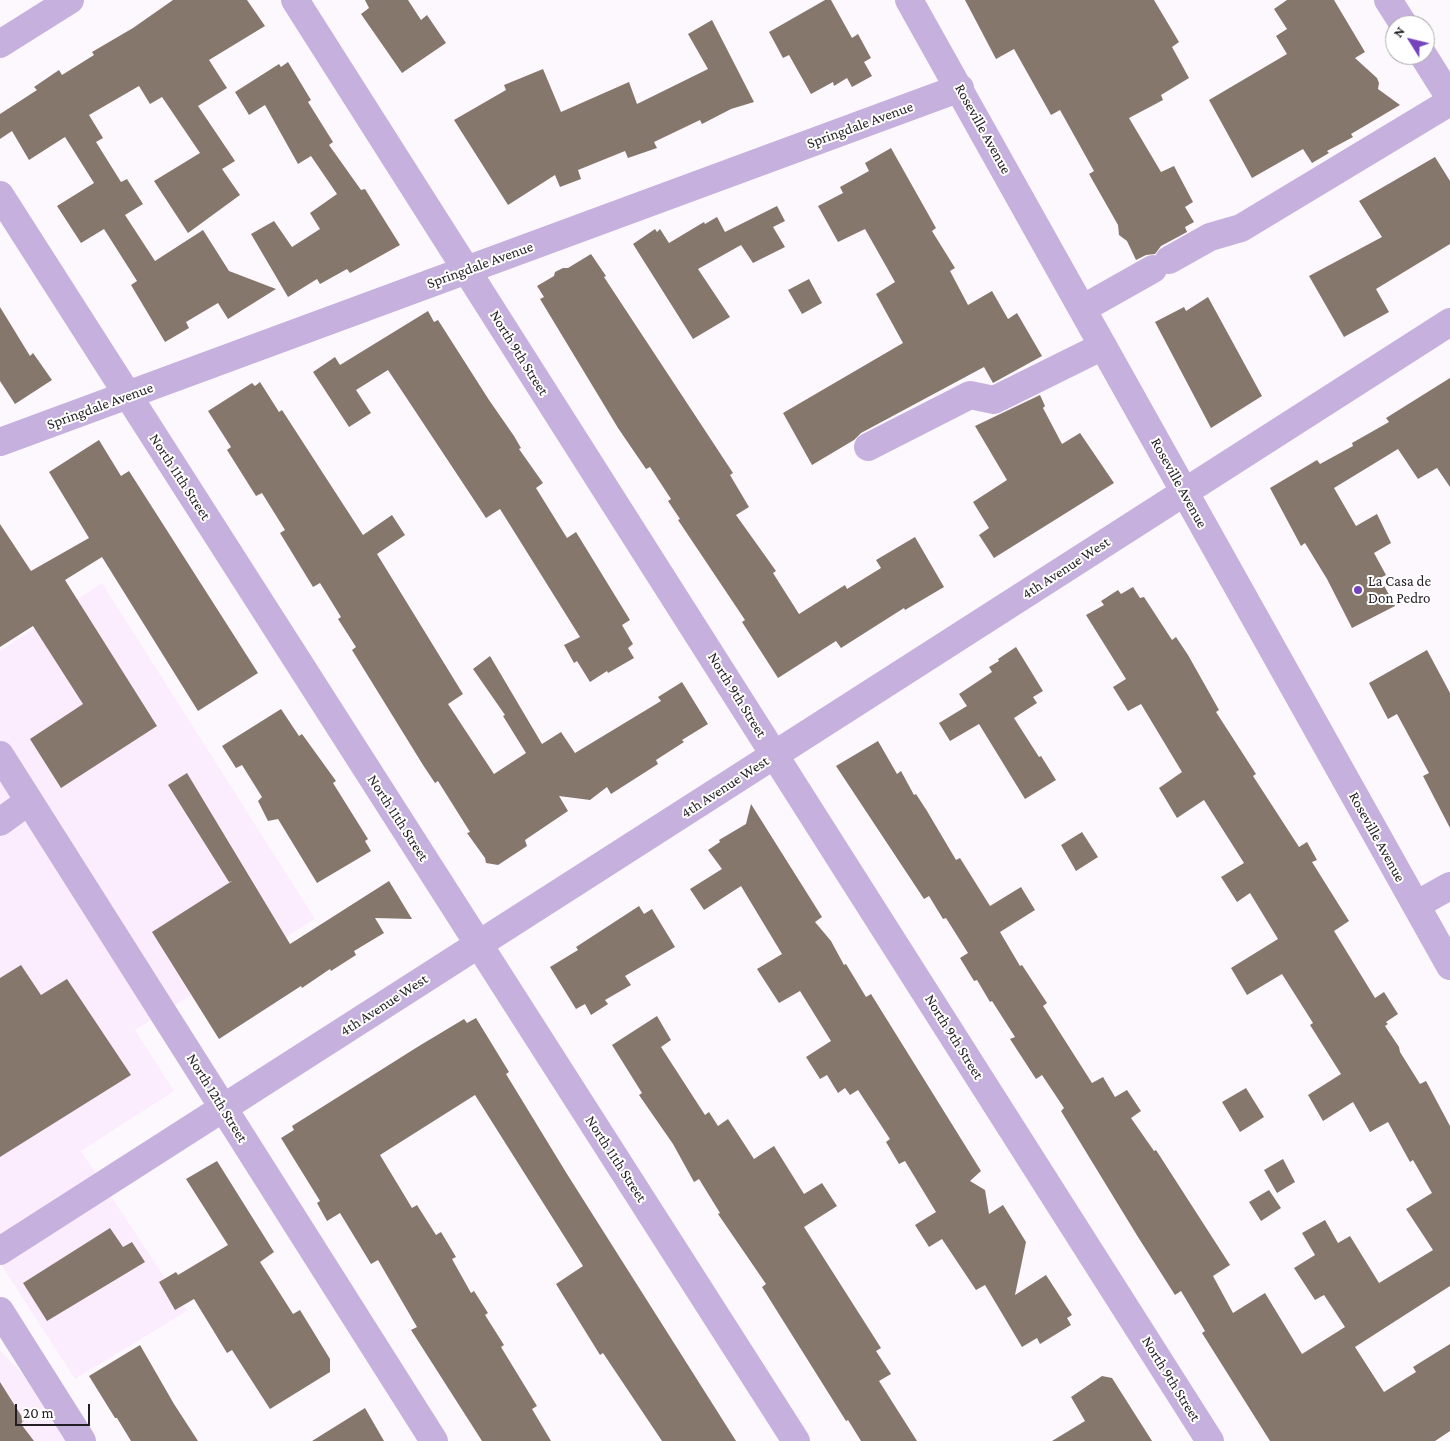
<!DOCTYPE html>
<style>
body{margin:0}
#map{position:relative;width:1450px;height:1441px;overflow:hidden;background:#fdf8fe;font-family:"Crimson Pro",serif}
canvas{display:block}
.north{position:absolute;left:1385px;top:15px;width:50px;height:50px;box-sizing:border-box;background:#fff;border:1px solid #a7a5a7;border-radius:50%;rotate:306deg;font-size:14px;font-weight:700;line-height:20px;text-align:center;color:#231e24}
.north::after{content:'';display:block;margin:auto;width:18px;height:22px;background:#7544bc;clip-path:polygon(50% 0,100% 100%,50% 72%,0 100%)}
.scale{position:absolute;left:15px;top:1404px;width:75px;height:22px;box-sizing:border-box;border:2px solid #231e24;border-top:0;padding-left:6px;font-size:15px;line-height:18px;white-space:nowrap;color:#231e24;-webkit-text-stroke:4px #fff;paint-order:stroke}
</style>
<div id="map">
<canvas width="1450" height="1441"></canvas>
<div class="north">N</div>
<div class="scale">20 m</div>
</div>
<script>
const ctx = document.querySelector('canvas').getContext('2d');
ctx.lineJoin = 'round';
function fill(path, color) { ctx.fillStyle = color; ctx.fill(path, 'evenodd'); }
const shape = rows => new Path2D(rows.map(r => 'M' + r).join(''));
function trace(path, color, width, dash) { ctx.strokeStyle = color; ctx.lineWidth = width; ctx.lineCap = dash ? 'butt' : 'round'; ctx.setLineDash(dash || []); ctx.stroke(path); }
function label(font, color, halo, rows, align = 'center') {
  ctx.font = font + ' "Crimson Pro",serif'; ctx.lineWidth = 4; ctx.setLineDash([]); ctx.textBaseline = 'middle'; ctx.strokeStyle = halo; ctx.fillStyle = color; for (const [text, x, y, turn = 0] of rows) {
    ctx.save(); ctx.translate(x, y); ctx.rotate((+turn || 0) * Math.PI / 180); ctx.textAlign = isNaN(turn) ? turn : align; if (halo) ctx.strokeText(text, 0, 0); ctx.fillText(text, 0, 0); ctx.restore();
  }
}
fill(shape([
 [102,583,315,919,135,1030,174,1091,81,1151,187,1311,75,1379,0,1263,0,651],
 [0,1350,48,1402,76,1441,0,1441]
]), '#fbedfe');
fill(shape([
 [173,0,247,0,265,26,209,60,227,88,198,106,235,161,222,169,240,195,188,233,154,181,200,153,162,97,150,104,139,86,89,115,103,138,96,142,121,182,127,179,143,204,125,215,155,261,203,230,229,271,276,289,228,319,218,303,186,322,189,328,165,342,131,285,137,281,104,229,81,243,57,206,94,183,65,137,29,160,12,131,0,139,0,114,37,90,34,87,59,70,62,75,94,55,92,52,133,28],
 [365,0,408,0,421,20,427,15,446,43,402,73,361,14,369,8],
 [825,0,831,0,852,38,858,34,871,58,864,62,872,76,852,87,847,78,834,86,833,82,811,94,789,55,783,58,769,32],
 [965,0,1154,0,1179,42,1172,47,1189,78,1161,95,1163,100,1129,118,1161,172,1174,166,1193,202,1185,207,1194,222,1185,227,1187,232,1161,246,1155,254,1146,255,1136,260,1127,241,1119,235,1118,225,1089,174,1094,171,1060,110,1051,115,1014,49,996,59],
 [1287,0,1334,0,1365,52,1355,58,1377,78,1379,83,1378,89,1400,105,1351,134,1353,137,1327,151,1329,153,1312,163,1303,149,1252,178,1209,100,1287,54,1276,36,1287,29,1274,9],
 [712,20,754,102,731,109,702,124,700,120,654,142,657,148,628,158,625,151,578,170,581,179,560,187,555,175,508,205,454,120,506,90,504,85,543,69,561,112,629,82,637,104,708,69,688,34],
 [288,62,311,100,308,102,333,142,329,145,361,190,365,189,400,245,350,273,347,269,320,284,317,279,288,297,251,234,274,221,292,247,320,229,310,213,337,194,311,156,298,164,265,105,249,115,235,92,279,64,281,67],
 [891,148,936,228,932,231,955,268,950,271,968,305,992,291,1008,319,1017,313,1042,356,993,383,984,367,861,433,854,440,812,465,783,413,903,343,876,294,895,282,865,229,838,242,818,206,843,193,840,187,869,171,865,163],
 [1435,157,1450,181,1450,244,1376,289,1389,312,1344,337,1309,276,1382,237,1359,201],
 [777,206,785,221,773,227,785,247,753,263,741,245,698,269,730,317,693,339,633,244,655,229,657,232,660,229,669,243,704,222,705,224,717,217,725,232],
 [591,254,606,276,604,277,733,473,730,475,749,507,736,515,776,571,773,573,799,614,845,585,847,589,881,568,876,560,915,537,944,587,905,610,904,608,841,648,836,641,778,678,742,622,745,620,678,520,680,519,668,501,671,499,650,467,646,469,618,428,540,299,544,297,537,286,554,276,555,272,563,268,568,268],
 [809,279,822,303,802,314,788,290],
 [1208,297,1262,396,1211,428,1155,322,1184,307,1186,311],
 [0,307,30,356,33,353,52,380,15,404,0,381],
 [428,311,434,322,438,320,489,400,514,436,521,448,519,449,543,483,536,488,567,538,576,532,630,620,622,625,633,644,628,648,634,658,608,673,607,671,590,682,577,661,574,663,564,645,580,637,500,509,486,518,388,370,356,390,371,413,349,427,313,372,335,357,340,365],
 [1450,378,1450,487,1437,468,1418,479,1398,449,1334,488,1356,526,1377,514,1391,543,1374,553,1386,575,1380,578,1395,606,1352,628,1327,579,1305,543,1301,546,1270,488,1317,460,1320,464,1353,446,1352,443,1389,422,1386,418],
 [260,382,279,412,282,410,363,535,392,515,405,535,377,554,463,694,448,704,494,774,526,753,503,716,505,715,473,669,490,656,542,744,561,732,575,753,661,701,658,697,682,682,708,724,682,740,684,742,656,760,658,764,611,794,607,787,590,800,559,796,568,811,525,840,527,846,498,865,486,863,485,858,467,833,470,832,438,781,435,783,423,765,352,650,356,647,338,619,341,617,320,583,313,587,280,533,285,530,262,493,256,496,227,450,231,447,208,411,252,383,255,386],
 [1040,395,1045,406,1043,408,1062,444,1080,433,1114,483,994,558,979,535,989,528,973,502,1007,480,975,426],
 [99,440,121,476,129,471,258,673,198,711,102,557,65,580,157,726,61,788,30,739,83,704,33,626,0,647,0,524,31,571,89,538,49,472],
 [1133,587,1140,598,1144,597,1172,640,1176,637,1188,655,1219,710,1216,712,1256,774,1253,776,1299,847,1307,842,1317,860,1312,862,1349,921,1334,931,1375,998,1384,992,1398,1014,1386,1022,1388,1024,1385,1026,1399,1047,1400,1052,1420,1084,1426,1081,1450,1126,1450,1286,1355,1347,1384,1392,1416,1372,1413,1367,1450,1344,1450,1431,1435,1441,1270,1441,1202,1333,1205,1331,1181,1291,1175,1295,1138,1237,1061,1111,1064,1108,1042,1075,1036,1079,1010,1039,1015,1037,992,1001,990,1002,977,980,974,981,960,958,968,953,946,918,943,919,929,896,924,899,836,766,878,741,897,774,901,771,914,795,916,794,927,811,956,860,960,858,990,906,1021,887,1035,910,1000,932,1020,966,1022,965,1047,1003,1043,1006,1092,1083,1103,1077,1115,1097,1127,1090,1141,1111,1131,1118,1154,1151,1156,1150,1230,1265,1213,1276,1233,1313,1265,1293,1302,1354,1345,1327,1324,1295,1315,1300,1294,1268,1315,1255,1302,1233,1325,1220,1338,1243,1350,1236,1379,1283,1433,1250,1406,1209,1432,1193,1413,1160,1410,1162,1388,1122,1370,1132,1353,1102,1323,1121,1308,1095,1341,1074,1310,1025,1313,1023,1282,974,1247,995,1231,968,1278,939,1250,893,1237,902,1221,877,1244,863,1204,800,1177,818,1159,788,1182,772,1141,704,1128,711,1113,687,1126,679,1086,615,1104,605,1101,601,1118,590,1121,594],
 [1016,647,1043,691,1033,697,1037,703,1014,718,1039,757,1041,756,1056,780,1025,799,979,724,950,741,939,723,967,706,959,694,992,672,989,667,999,661,998,659],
 [1427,650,1450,693,1450,828,1423,776,1429,773,1397,714,1388,719,1369,683],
 [281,709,299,736,302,734,336,781,333,783,368,839,365,841,371,851,317,883,278,819,268,821,258,801,262,797,242,765,236,768,222,746],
 [187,773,290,944,389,881,412,919,375,918,384,933,354,951,356,955,331,971,330,969,302,988,301,986,219,1039,152,932,232,881,229,882,168,785],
 [751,804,822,917,815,922,831,941,844,965,846,964,866,997,871,994,981,1171,970,1181,985,1190,989,1214,1003,1205,1026,1242,1015,1295,1046,1275,1072,1315,1067,1318,1071,1325,1040,1344,1037,1338,1022,1347,985,1285,976,1290,942,1239,929,1247,915,1225,936,1212,905,1161,899,1164,886,1142,890,1139,858,1090,850,1095,845,1088,838,1093,827,1075,820,1079,806,1057,831,1041,800,991,779,1003,757,969,782,954,741,886,704,910,690,889,722,869,708,850,720,842,719,840,746,824],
 [1082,832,1098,857,1076,871,1061,845],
 [639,906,644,914,652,909,675,947,625,976,631,985,605,1000,608,1004,591,1015,585,1004,576,1009,550,967,578,950,576,947],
 [21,965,41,995,67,979,131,1075,0,1157,0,978],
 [657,1016,671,1040,661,1047,705,1115,709,1112,718,1126,728,1119,754,1159,774,1146,804,1194,822,1183,837,1206,804,1227,881,1348,876,1351,891,1374,879,1381,917,1441,861,1441,848,1420,846,1421,777,1311,762,1287,766,1284,718,1214,720,1213,699,1179,694,1182,673,1144,639,1095,642,1093,612,1045],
 [476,1018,509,1072,506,1074,567,1174,736,1441,662,1441,603,1353,600,1355,556,1284,583,1266,475,1095,380,1155,412,1208,417,1205,436,1235,441,1232,456,1257,452,1259,471,1293,474,1291,488,1313,485,1315,504,1345,501,1347,537,1406,532,1409,551,1441,482,1441,411,1330,417,1327,378,1260,371,1264,340,1213,327,1221,317,1203,320,1201,281,1138,294,1130,292,1126,419,1046,464,1019,467,1023],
 [1246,1088,1264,1117,1240,1132,1222,1102],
 [1283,1159,1295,1182,1277,1193,1264,1170],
 [217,1161,274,1252,260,1262,293,1314,300,1310,330,1359,330,1372,270,1409,232,1350,227,1353,194,1299,175,1310,159,1282,176,1272,178,1275,228,1245,186,1179],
 [1269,1190,1281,1208,1261,1221,1249,1202],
 [110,1228,123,1247,132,1242,145,1262,47,1321,23,1283],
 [140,1345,174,1404,198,1441,131,1441,117,1418,115,1418,89,1376],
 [1102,1376,1112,1378,1152,1441,1052,1441,1085,1421,1071,1397],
 [0,1382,24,1420,21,1424,34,1441,0,1441],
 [365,1408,384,1441,312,1441]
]), '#86776c');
trace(shape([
 [295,0,1210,1441],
 [909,0,1450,966],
 [1388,0,1404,25],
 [0,44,70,0],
 [1423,55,1450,98],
 [0,195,796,1441],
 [1169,260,1210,237,1241,228,1450,102],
 [1082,309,1153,269],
 [0,442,960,88],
 [868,447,970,395,994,400,1103,346],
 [0,755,434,1441],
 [0,822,29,801],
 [1416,905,1450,886],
 [0,1251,1450,322],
 [0,1311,82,1441]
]), '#c6b0dd', 28);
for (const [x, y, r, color] of [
 [1358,590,5,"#7544bc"]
]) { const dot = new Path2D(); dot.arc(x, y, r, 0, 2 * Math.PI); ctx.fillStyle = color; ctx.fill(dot); trace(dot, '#fff', 2); }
label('15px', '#231e24', '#fff', [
 ["Springdale Avenue",860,125,-20],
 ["Roseville Avenue",983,129,61],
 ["Springdale Avenue",480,265,-20],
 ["North 9th Street",519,353,58],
 ["Springdale Avenue",100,406,-20],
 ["North 11th Street",180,477,57],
 ["Roseville Avenue",1179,483,61],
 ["4th Avenue West",1066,568,-33],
 ["North 9th Street",737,695,58],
 ["4th Avenue West",725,787,-33],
 ["North 11th Street",398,818,57],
 ["Roseville Avenue",1377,837,61],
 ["4th Avenue West",384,1005,-33],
 ["North 9th Street",954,1037,58],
 ["North 12th Street",217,1098,58],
 ["North 11th Street",616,1159,57],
 ["North 9th Street",1171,1379,58]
]);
label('15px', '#231e24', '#fff', [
 ["La Casa de",1368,581],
 ["Don Pedro",1368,598]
], 'left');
</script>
